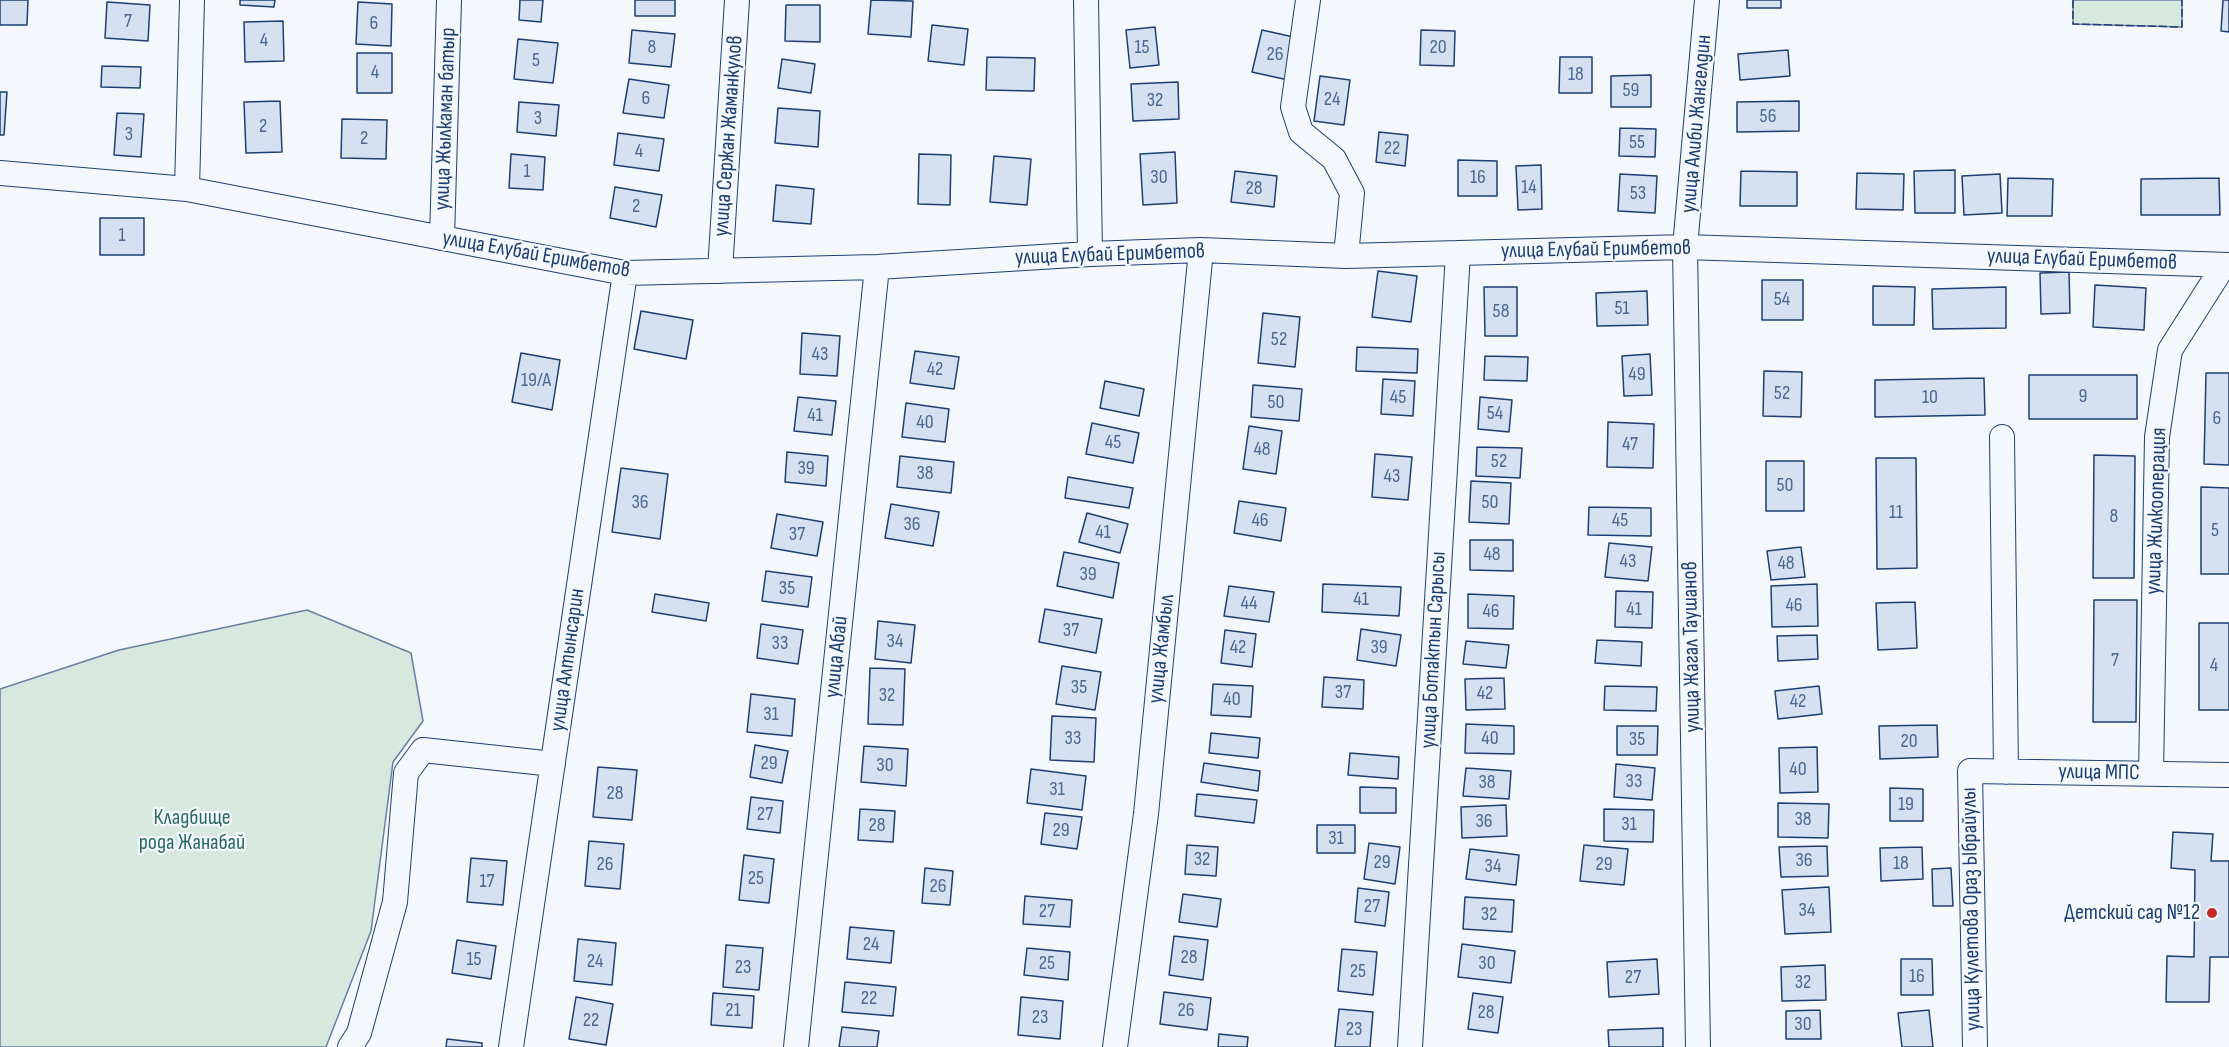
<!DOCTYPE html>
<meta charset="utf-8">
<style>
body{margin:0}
canvas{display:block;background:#f4f7fb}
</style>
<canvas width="2229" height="1047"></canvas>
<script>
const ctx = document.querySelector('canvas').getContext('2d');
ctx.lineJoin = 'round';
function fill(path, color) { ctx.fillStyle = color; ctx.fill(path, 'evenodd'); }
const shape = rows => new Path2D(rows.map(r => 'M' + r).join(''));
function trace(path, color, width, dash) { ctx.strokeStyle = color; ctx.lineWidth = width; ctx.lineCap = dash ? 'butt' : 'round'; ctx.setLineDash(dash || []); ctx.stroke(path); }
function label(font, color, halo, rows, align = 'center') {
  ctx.font = font + ' "Sofia Sans Condensed",sans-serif'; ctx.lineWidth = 4.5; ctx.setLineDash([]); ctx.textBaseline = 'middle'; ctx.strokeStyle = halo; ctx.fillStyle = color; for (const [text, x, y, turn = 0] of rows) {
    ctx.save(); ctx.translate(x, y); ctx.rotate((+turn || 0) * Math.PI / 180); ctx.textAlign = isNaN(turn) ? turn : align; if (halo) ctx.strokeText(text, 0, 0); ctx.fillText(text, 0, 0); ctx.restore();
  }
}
const green = shape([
 [2073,0,2182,0,2182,27,2073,24,2073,0],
 [307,610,411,653,423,721,393,762,371,931,326,1047,0,1047,0,689,119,650,307,610]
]);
fill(green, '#d7e8df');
trace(green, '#687fa3', 1.5);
const building = shape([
 [0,0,28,0,27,25,0,25,0,0],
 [240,0,275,0,274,7,240,5,240,0],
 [520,0,543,0,541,22,519,20,520,0],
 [635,0,675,0,675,16,635,16,635,0],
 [871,0,913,1,911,37,868,34,871,0],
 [1747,0,1781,0,1781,8,1747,8,1747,0],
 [2223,0,2229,0,2229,32,2221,31,2223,0],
 [107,2,150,5,148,41,105,38,107,2],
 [358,2,392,4,391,46,356,44,358,2],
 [786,5,820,5,820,42,785,41,786,5],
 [283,21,284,61,245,62,244,22,283,21],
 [932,25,968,29,964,65,928,61,932,25],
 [1155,27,1159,65,1130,68,1126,30,1155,27],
 [632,30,675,34,671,67,629,63,632,30],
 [1262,30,1298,38,1288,80,1252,72,1262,30],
 [1421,30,1455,31,1454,66,1420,65,1421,30],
 [518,39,558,43,553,83,514,79,518,39],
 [1788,50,1790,76,1740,80,1738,54,1788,50],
 [357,53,392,53,392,93,357,93,357,53],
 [987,57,1035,58,1034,91,986,90,987,57],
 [1560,57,1592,57,1592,93,1559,93,1560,57],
 [782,59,815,64,811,93,778,88,782,59],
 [102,66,141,67,140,88,101,87,102,66],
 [1651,75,1651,107,1611,107,1611,76,1651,75],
 [1320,76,1350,80,1344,125,1314,121,1320,76],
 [629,79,669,85,664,118,623,113,629,79],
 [1178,82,1179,119,1133,121,1131,84,1178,82],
 [0,92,7,92,4,135,0,135,0,92],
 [280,101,282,152,246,153,244,102,280,101],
 [1799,101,1799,131,1737,132,1737,102,1799,101],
 [519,102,559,105,556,136,517,132,519,102],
 [778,108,820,111,818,147,775,143,778,108],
 [117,113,144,114,141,157,114,155,117,113],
 [342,119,387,120,386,159,341,158,342,119],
 [1620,128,1656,129,1655,157,1619,156,1620,128],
 [1379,132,1408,135,1405,166,1376,162,1379,132],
 [618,133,664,139,659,171,614,165,618,133],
 [1175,152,1177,203,1143,205,1140,154,1175,152],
 [511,154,545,157,543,190,509,188,511,154],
 [919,154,951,155,950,205,918,204,919,154],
 [994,156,1031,159,1027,205,990,202,994,156],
 [1458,160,1497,161,1497,196,1458,196,1458,160],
 [1541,165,1542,209,1518,210,1516,166,1541,165],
 [1955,170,1955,213,1915,213,1914,171,1955,170],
 [1235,171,1277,176,1274,207,1231,202,1235,171],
 [1741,171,1797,172,1797,206,1740,206,1741,171],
 [1857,173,1904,174,1903,210,1856,209,1857,173],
 [1620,174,1657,176,1655,213,1618,211,1620,174],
 [2000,174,2002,213,1964,215,1962,176,2000,174],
 [2008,178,2053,179,2052,216,2007,216,2008,178],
 [2219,178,2220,215,2141,215,2141,179,2219,178],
 [776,185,814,189,811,224,773,221,776,185],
 [615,187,662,195,656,227,610,218,615,187],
 [100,218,144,218,144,255,100,255,100,218],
 [1378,271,1417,276,1411,322,1372,317,1378,271],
 [2069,272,2070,313,2041,314,2040,273,2069,272],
 [1762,280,1803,280,1803,320,1762,320,1762,280],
 [2095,285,2146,288,2144,330,2093,327,2095,285],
 [1873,286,1915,287,1914,325,1873,325,1873,286],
 [1484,287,1517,287,1517,336,1485,336,1484,287],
 [2006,287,2006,328,1933,329,1932,289,2006,287],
 [1647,291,1648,325,1597,326,1596,293,1647,291],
 [641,311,693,320,686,359,634,349,641,311],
 [1263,313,1300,317,1295,367,1258,363,1263,313],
 [802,333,840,336,837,376,800,374,802,333],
 [1357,347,1418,349,1417,373,1356,371,1357,347],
 [915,351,959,357,954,389,910,383,915,351],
 [521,353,560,360,552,410,512,402,521,353],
 [1650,354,1652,395,1624,396,1622,356,1650,354],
 [1485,356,1528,357,1527,381,1484,380,1485,356],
 [1764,371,1802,372,1801,417,1763,416,1764,371],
 [2206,373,2229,373,2229,465,2204,464,2206,373],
 [2029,375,2137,375,2137,419,2029,419,2029,375],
 [1984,378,1985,415,1875,417,1875,380,1984,378],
 [1383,379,1415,381,1413,416,1381,414,1383,379],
 [1105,381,1144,389,1139,416,1100,408,1105,381],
 [1253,385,1302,389,1299,421,1251,417,1253,385],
 [798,397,836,401,832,435,794,431,798,397],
 [1480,397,1512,400,1509,432,1478,429,1480,397],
 [906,403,949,409,945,442,902,437,906,403],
 [1608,422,1654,424,1653,468,1607,467,1608,422],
 [1092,423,1139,433,1133,463,1086,454,1092,423],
 [1249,426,1282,431,1276,474,1243,469,1249,426],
 [1477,447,1522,448,1520,478,1476,476,1477,447],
 [787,452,828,456,826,486,785,482,787,452],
 [1375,454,1412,457,1408,500,1372,497,1375,454],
 [2094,455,2135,456,2134,578,2093,578,2094,455],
 [900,456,954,462,951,493,897,487,900,456],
 [1876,458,1916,458,1917,568,1877,569,1876,458],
 [1766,461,1804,461,1804,511,1766,511,1766,461],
 [621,468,668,474,660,539,612,532,621,468],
 [1068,477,1133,488,1129,508,1065,498,1068,477],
 [1471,481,1511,483,1509,524,1469,522,1471,481],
 [2201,487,2229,488,2229,574,2201,574,2201,487],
 [1239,501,1286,508,1281,541,1234,533,1239,501],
 [891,504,939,512,933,546,885,538,891,504],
 [1589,507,1651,508,1651,536,1588,535,1589,507],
 [1087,513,1128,524,1120,553,1079,542,1087,513],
 [777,514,823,522,817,556,771,548,777,514],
 [1470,540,1513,540,1513,571,1470,570,1470,540],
 [1609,543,1652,547,1648,581,1605,577,1609,543],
 [1801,547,1805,577,1771,580,1767,551,1801,547],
 [1064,552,1119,563,1113,598,1057,586,1064,552],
 [766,571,812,577,808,607,762,601,766,571],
 [1323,584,1401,587,1399,616,1322,612,1323,584],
 [1817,584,1818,626,1772,627,1771,586,1817,584],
 [1229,586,1274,592,1269,622,1224,616,1229,586],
 [1616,591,1653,592,1652,628,1615,627,1616,591],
 [655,594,709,603,706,621,652,612,655,594],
 [1468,594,1514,596,1513,629,1468,628,1468,594],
 [2094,600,2137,600,2136,722,2093,722,2094,600],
 [1915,602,1917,648,1878,650,1876,603,1915,602],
 [1045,609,1102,619,1096,653,1039,642,1045,609],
 [878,621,915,625,911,663,875,659,878,621],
 [2199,623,2229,623,2229,710,2199,710,2199,623],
 [761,624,803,630,798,664,757,658,761,624],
 [1361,629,1401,635,1396,666,1357,660,1361,629],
 [1225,630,1256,634,1252,667,1221,663,1225,630],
 [1817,635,1818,659,1778,661,1777,636,1817,635],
 [1597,640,1642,642,1641,666,1595,663,1597,640],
 [1466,641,1509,645,1506,668,1463,664,1466,641],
 [1062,666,1101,672,1095,710,1056,704,1062,666],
 [870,668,905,669,903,725,868,724,870,668],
 [1324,677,1364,680,1363,709,1322,707,1324,677],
 [1504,678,1505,709,1466,710,1465,679,1504,678],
 [1213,684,1253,686,1251,717,1211,715,1213,684],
 [1605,686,1657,687,1656,711,1604,710,1605,686],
 [1819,686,1822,714,1778,719,1775,691,1819,686],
 [751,694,795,699,792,736,747,732,751,694],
 [1052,716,1096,718,1094,762,1050,760,1052,716],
 [1466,724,1514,726,1514,754,1465,753,1466,724],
 [1937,725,1938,757,1880,759,1879,726,1937,725],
 [1617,726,1658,726,1657,755,1617,755,1617,726],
 [1211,733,1260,738,1258,758,1209,753,1211,733],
 [755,745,788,751,782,783,750,777,755,745],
 [864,746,908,749,906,786,861,782,864,746],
 [1817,747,1818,792,1780,793,1779,748,1817,747],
 [1350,753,1399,757,1398,779,1348,775,1350,753],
 [1204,763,1260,771,1258,791,1201,782,1204,763],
 [1616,764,1655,768,1652,800,1614,797,1616,764],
 [598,767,637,770,632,820,593,817,598,767],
 [1466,768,1511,771,1509,799,1463,796,1466,768],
 [1031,769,1086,776,1082,810,1027,803,1031,769],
 [1360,787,1396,788,1396,813,1360,813,1360,787],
 [1890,788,1923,789,1923,821,1890,821,1890,788],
 [1197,794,1257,800,1254,823,1195,816,1197,794],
 [751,797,783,801,780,833,747,829,751,797],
 [1778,803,1829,804,1828,838,1778,837,1778,803],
 [1506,805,1507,836,1462,838,1461,807,1506,805],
 [860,809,895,811,893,842,858,840,860,809],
 [1604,809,1654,810,1653,842,1604,841,1604,809],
 [1045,813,1082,817,1077,849,1041,844,1045,813],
 [1317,825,1355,825,1355,853,1317,853,1317,825],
 [2173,832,2213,834,2211,861,2229,861,2229,957,2210,957,2209,1002,2166,1002,2167,956,2194,957,2195,870,2171,868,2173,832],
 [589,841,624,844,620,889,585,886,589,841],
 [1369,843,1400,847,1395,884,1364,879,1369,843],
 [1187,845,1218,847,1216,876,1185,874,1187,845],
 [1584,845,1628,849,1624,885,1580,881,1584,845],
 [1827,846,1828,876,1781,877,1779,847,1827,846],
 [1922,847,1923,879,1881,881,1880,848,1922,847],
 [1470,849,1519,855,1516,885,1466,879,1470,849],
 [744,855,774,859,769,903,739,900,744,855],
 [471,858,507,861,503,905,467,902,471,858],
 [925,868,953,871,950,905,922,903,925,868],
 [1951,868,1953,906,1933,906,1932,869,1951,868],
 [1829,887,1831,932,1785,934,1782,890,1829,887],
 [1358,888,1389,892,1385,926,1355,922,1358,888],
 [1183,894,1221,899,1217,927,1179,922,1183,894],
 [1025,896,1072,900,1070,927,1023,924,1025,896],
 [1465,897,1514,900,1512,932,1463,929,1465,897],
 [850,927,894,931,891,963,847,959,850,927],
 [1174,936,1208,940,1203,980,1169,975,1174,936],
 [578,939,616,943,612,985,574,981,578,939],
 [457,940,496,946,491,979,452,973,457,940],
 [1462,944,1515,951,1511,983,1458,977,1462,944],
 [726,945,763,948,759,990,723,987,726,945],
 [1027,948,1070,952,1068,980,1024,975,1027,948],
 [1342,949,1377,952,1373,995,1338,991,1342,949],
 [1657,959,1659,994,1609,997,1607,962,1657,959],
 [1901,959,1932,959,1933,995,1901,995,1901,959],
 [1825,965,1826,1000,1782,1001,1781,967,1825,965],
 [845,982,896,987,893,1016,842,1012,845,982],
 [1164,992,1211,998,1207,1030,1160,1024,1164,992],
 [713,993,754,996,752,1028,711,1025,713,993],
 [1473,993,1503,997,1498,1033,1468,1029,1473,993],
 [576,997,613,1004,606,1045,569,1039,576,997],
 [1021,997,1063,1001,1060,1039,1018,1035,1021,997],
 [1339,1009,1373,1012,1370,1047,1335,1047,1339,1009],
 [1820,1010,1821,1039,1786,1039,1786,1011,1820,1010],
 [1929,1010,1933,1047,1902,1047,1898,1013,1929,1010],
 [842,1027,879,1031,877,1047,839,1047,842,1027],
 [1663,1028,1663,1047,1609,1047,1608,1030,1663,1028],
 [1219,1034,1248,1037,1247,1047,1218,1047,1219,1034],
 [447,1039,482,1043,482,1047,446,1047,447,1039]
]);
fill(building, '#d5e0f0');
trace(building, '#1d3f73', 1.5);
const minor = shape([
 [1086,0,1090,254],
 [1308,0,1293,107,1301,132,1334,159,1352,193,1346,256],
 [0,173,187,189,625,273,877,267,1090,254,1201,250,1346,256,1685,247,2229,265],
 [187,189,192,0],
 [442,238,449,0],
 [720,271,737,0],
 [2002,437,2006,772],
 [2151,774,2157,437,2170,350,2224,265],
 [350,1047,359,1033,395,902,406,773,423,750,553,764],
 [511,1047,625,273],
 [796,1047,877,267],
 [1115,1047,1146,814,1201,250],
 [1410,1047,1458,253],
 [1698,1047,1685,247,1707,0],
 [1975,1047,1970,771,2229,775]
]);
trace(minor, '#1d3f73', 26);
trace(minor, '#f4f7fb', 24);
trace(shape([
 [2073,0,2073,24,2182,27,2182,0]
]), '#1d3f73', 1.5, [8, 3]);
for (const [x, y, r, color] of [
 [2212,913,6,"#c62828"]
]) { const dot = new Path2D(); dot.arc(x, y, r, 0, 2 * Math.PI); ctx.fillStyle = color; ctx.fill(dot); trace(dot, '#f4f7fb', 2); }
label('20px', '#4b6792', null, [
 ["7",128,22],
 ["6",374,24],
 ["4",264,41],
 ["8",652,48],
 ["15",1142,48],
 ["20",1438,48],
 ["26",1275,55],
 ["5",536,61],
 ["4",375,73],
 ["18",1576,75],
 ["59",1631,91],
 ["6",646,99],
 ["24",1332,100],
 ["32",1155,101],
 ["56",1768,117],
 ["3",538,119],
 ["2",263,127],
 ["3",129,135],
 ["2",364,139],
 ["55",1637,143],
 ["22",1392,149],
 ["4",639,152],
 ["1",527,172],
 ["30",1159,178],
 ["16",1478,178],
 ["14",1529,188],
 ["28",1254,189],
 ["53",1638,194],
 ["2",636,207],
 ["1",122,236],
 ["54",1782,300],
 ["51",1622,309],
 ["58",1501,312],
 ["52",1279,340],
 ["43",820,355],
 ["42",935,370],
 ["49",1637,375],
 ["19/А",536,381],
 ["52",1782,394],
 ["9",2083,397],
 ["45",1398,398],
 ["10",1930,398],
 ["50",1276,403],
 ["54",1495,414],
 ["41",815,416],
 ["6",2217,419],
 ["40",925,423],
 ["45",1113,443],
 ["47",1630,445],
 ["48",1262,450],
 ["52",1499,462],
 ["39",806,469],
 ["38",925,474],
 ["43",1392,477],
 ["50",1785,486],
 ["36",640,503],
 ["50",1490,503],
 ["11",1896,513],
 ["8",2114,517],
 ["46",1260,521],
 ["45",1620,521],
 ["36",912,525],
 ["5",2215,531],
 ["41",1103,533],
 ["37",797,535],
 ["48",1492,555],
 ["43",1628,562],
 ["48",1786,564],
 ["39",1088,575],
 ["35",787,589],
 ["41",1361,600],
 ["44",1249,604],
 ["46",1794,606],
 ["41",1634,610],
 ["46",1491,612],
 ["37",1071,631],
 ["34",895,642],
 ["33",780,644],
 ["42",1238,648],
 ["39",1379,648],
 ["7",2115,661],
 ["4",2214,666],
 ["35",1079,688],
 ["37",1343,693],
 ["42",1485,694],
 ["32",887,696],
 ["40",1232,700],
 ["42",1798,702],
 ["31",771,715],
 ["33",1073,739],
 ["40",1490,739],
 ["35",1637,740],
 ["20",1909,742],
 ["29",769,764],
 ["30",885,766],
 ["40",1798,770],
 ["33",1634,782],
 ["38",1487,783],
 ["31",1057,790],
 ["28",615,794],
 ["19",1906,805],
 ["27",765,815],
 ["38",1803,820],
 ["36",1484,822],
 ["31",1629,825],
 ["28",877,826],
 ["29",1061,831],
 ["31",1336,839],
 ["32",1202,860],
 ["36",1804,861],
 ["29",1382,863],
 ["18",1901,864],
 ["26",605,865],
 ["29",1604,865],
 ["34",1493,867],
 ["25",756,879],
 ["17",487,882],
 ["26",938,887],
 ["27",1372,907],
 ["34",1807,911],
 ["27",1047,912],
 ["32",1489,915],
 ["24",871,945],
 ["28",1189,958],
 ["15",474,960],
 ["24",595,962],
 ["25",1047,964],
 ["30",1487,964],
 ["23",743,968],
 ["25",1358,972],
 ["16",1917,977],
 ["27",1633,978],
 ["32",1803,983],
 ["22",869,999],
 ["21",733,1011],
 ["26",1186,1011],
 ["28",1486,1013],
 ["23",1040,1018],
 ["22",591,1021],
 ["30",1803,1025],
 ["23",1354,1030]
]);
label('22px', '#1d3f73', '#f4f7fb', [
 ["улица Жылкаман батыр",446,119,-88],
 ["улица Алиби Жангелдин",1697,124,-85],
 ["улица Сержан Жаманкулов",729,136,-86],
 ["улица Елубай Еримбетов",1596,250,-1],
 ["улица Елубай Еримбетов",536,255,10],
 ["улица Елубай Еримбетов",1110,255,-2],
 ["улица Елубай Еримбетов",2082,260,2],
 ["улица Жилкооперация",2157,511,-88],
 ["улица Жагал Таушанов",1692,647,-91],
 ["улица Жамбыл",1162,649,-84],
 ["улица Ботактын Сарысы",1434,650,-87],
 ["улица Абай",837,657,-84],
 ["улица Алтынсарин",568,660,-82],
 ["улица МПС",2099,773,1],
 ["улица Кулетова Ораз Ыбрайулы",1972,909,-91]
]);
label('22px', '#2c6c60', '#f4f7fb', [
 ["Кладбище",192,818],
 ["рода Жанабай",192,843]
]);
label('22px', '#1d3f73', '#f4f7fb', [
 ["Детский сад №12",2200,913]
], 'right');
</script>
